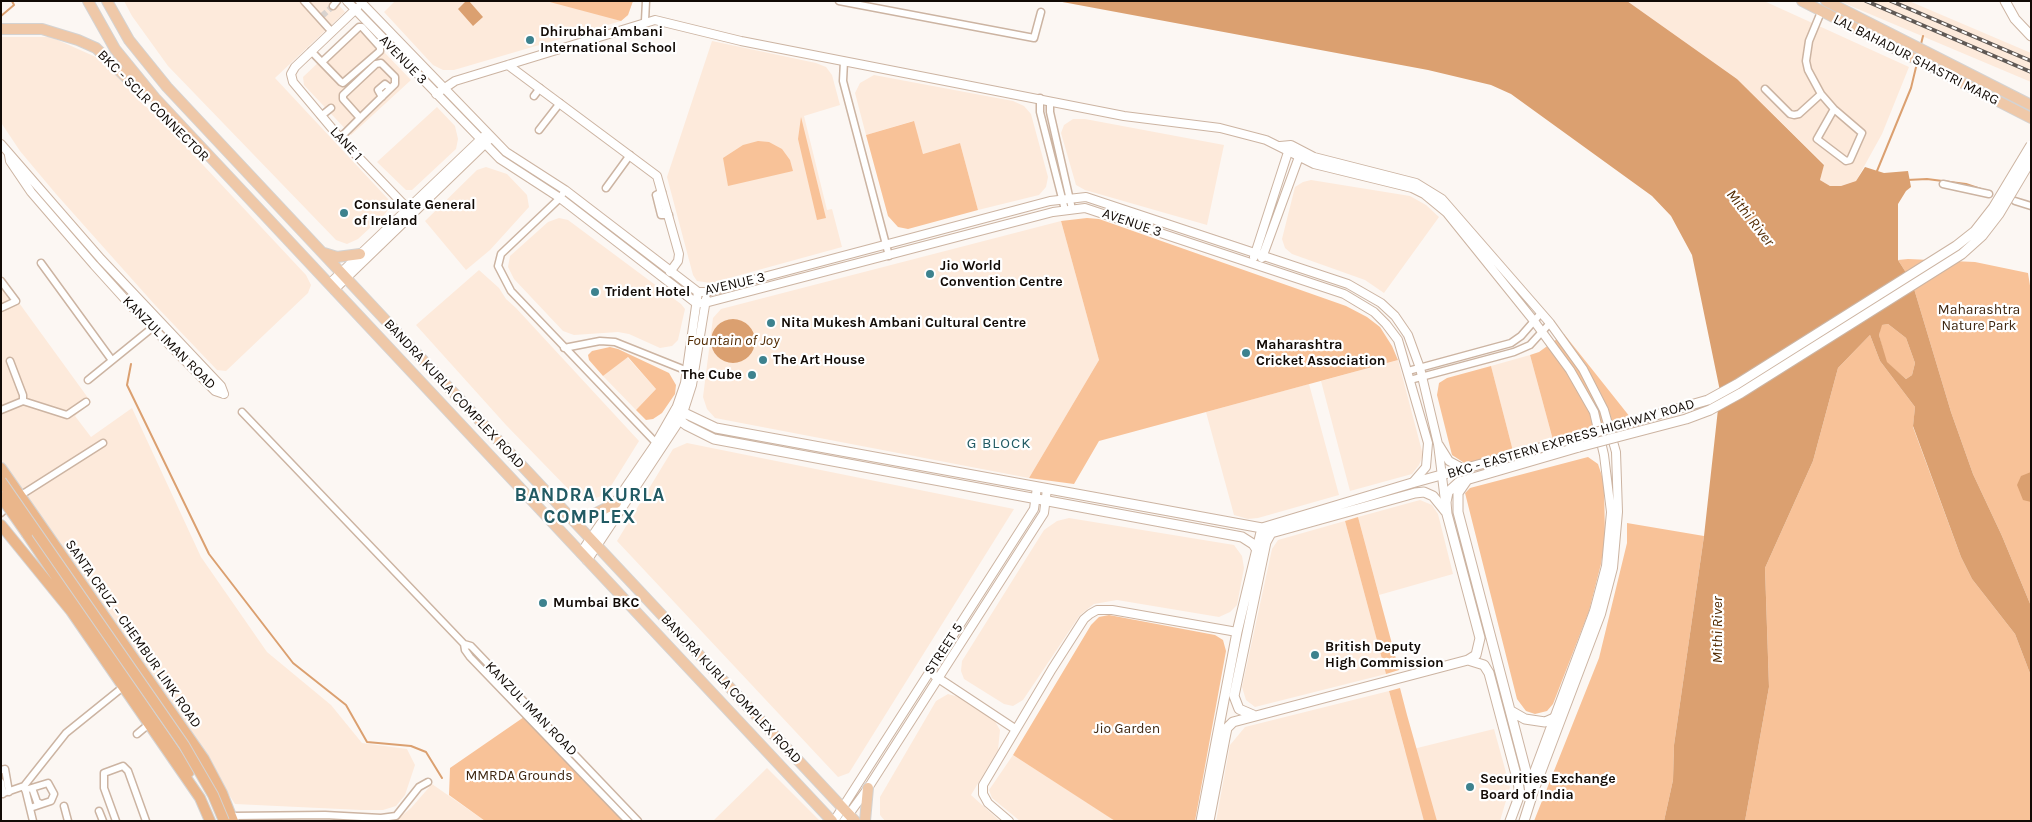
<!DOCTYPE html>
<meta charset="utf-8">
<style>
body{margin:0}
#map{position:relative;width:2032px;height:822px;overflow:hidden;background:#fcf7f3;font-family:Karla,sans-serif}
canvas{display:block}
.frame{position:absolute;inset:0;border:2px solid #110a05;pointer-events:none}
</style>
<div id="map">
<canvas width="2032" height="822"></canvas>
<div class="frame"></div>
</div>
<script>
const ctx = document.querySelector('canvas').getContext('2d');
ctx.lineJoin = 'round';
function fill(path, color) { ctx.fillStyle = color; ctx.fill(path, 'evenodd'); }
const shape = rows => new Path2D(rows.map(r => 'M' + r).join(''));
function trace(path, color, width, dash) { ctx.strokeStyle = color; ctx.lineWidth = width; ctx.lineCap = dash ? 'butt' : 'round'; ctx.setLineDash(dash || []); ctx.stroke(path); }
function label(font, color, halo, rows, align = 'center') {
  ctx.font = font + ' Karla,sans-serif'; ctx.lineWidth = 4.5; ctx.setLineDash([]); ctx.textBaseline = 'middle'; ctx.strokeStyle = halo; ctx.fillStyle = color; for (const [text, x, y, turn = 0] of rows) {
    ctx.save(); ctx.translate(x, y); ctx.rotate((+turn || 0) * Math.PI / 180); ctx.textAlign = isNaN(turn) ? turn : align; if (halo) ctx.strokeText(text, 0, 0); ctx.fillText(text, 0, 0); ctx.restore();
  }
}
fill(shape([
 [124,1,335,1,345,12,275,78,389,200,389,208,385,214,358,239,347,244,336,240,168,66,132,16],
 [395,1,633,1,628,15,621,21,454,70,443,70,433,65,384,12],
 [1627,1,1764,1,1909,67,1882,134,1856,181,1841,186,1830,186,1820,180,1824,164,1737,79],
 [1839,1,1909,1,2031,53,2031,82],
 [358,25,411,80,351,135,304,85,303,77],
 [1,37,51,37,107,62,130,91,175,135,306,275,311,285,308,293,226,371,217,370,155,305,56,194,20,151,2,124],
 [712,41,816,63,826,67,832,75,840,105,804,116,827,210,832,209,842,247,711,283,697,281,693,275,667,177],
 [874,75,1013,101,1024,106,1031,114,1048,177,1046,187,1039,195,978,210,960,143,923,154,913,121,866,135,855,93,860,83],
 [437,107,455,126,458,139,456,149,412,190,406,190,377,162],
 [1073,119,1085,119,1224,145,1207,225,1085,190,1076,185,1061,133,1064,125],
 [486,167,507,174,527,195,529,207,490,250,466,270,425,221,477,170],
 [1311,180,1410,196,1426,205,1439,217,1384,293,1365,280,1292,254,1285,248,1282,239,1295,187,1303,182],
 [559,218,568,220,681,304,685,309,678,340,672,346,660,348,629,334,618,332,574,335,563,331,514,279,508,267,510,256,548,222],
 [1061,221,1099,360,1029,478,715,418,707,409,703,397,713,318,721,309],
 [479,270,499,288,506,299,516,308,639,441,606,494,596,498,575,496,506,425,416,325],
 [1,278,91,402,75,416,91,437,132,408,201,557,267,652,331,705,362,743,407,749,415,765,405,795,396,806,383,810,361,810,235,804,150,672,1,460],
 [1530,355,1553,440,1513,451,1491,366],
 [627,357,656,389,636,410,603,376],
 [1398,360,1423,455,1419,465,1412,474,1350,491,1321,381],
 [1309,384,1339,495,1258,518,1248,519,1234,515,1206,412],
 [687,443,1014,509,849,773,838,777,617,541,673,449],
 [1420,500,1432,505,1438,514,1453,574,1379,595,1358,517],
 [1069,518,1234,545,1242,556,1244,568,1237,605,1230,612,1219,617,1117,600,1094,604,1080,615,1023,700,1013,706,1004,704,964,679,961,671,962,661,1044,530,1057,521],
 [1345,521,1386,674,1255,707,1246,700,1242,687,1272,549,1278,540],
 [1389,691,1405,751,1494,729,1510,787,1500,821,1216,821,1230,745,1245,727],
 [948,694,966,699,992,716,1000,730,998,750,971,795,1000,821,885,821,880,815,880,797,936,701],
 [1013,755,1113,819,1112,821,1020,821,992,798,989,790],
 [767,768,820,821,713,821],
 [432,784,485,821,383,821,399,818,411,808]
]), '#fdeadb');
fill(shape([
 [546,1,633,1,628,15,621,21],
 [801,117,826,218,817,220,798,139],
 [914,121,923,154,960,143,978,210,908,229,898,227,888,216,866,135],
 [758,141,769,142,782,149,790,160,793,171,728,186,723,158,743,145],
 [1087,218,1099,219,1346,306,1367,317,1380,327,1392,346,1398,360,1099,441,1074,484,1029,478,1099,360,1061,221],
 [1908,259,1975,262,2028,273,2031,292,2031,606,2002,536,1973,474,1951,412,1912,282,1898,260],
 [1888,324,1906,338,1915,363,1912,375,1906,379,1886,362,1879,335,1881,325],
 [1564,334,1630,417,1553,440,1530,355,1539,352],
 [1870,335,1880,361,1915,407,1913,427,1961,557,1972,579,2015,634,2031,676,2031,821,1745,821,1769,687,1765,568,1813,461,1838,368],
 [610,347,618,349,669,373,676,385,675,394,662,413,653,419,646,420,636,410,656,389,628,357,603,376,589,360,588,355,592,351],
 [1491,366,1513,451,1466,464,1452,455,1437,395,1439,383,1447,378],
 [1588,457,1598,464,1604,482,1605,539,1601,564,1589,611,1553,704,1547,711,1535,714,1526,711,1517,699,1465,493,1470,488],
 [1358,517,1399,670,1386,674,1345,521],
 [1627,523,1704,536,1674,745,1673,780,1664,821,1534,821,1599,658,1627,543],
 [1109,615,1215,635,1223,640,1226,651,1195,821,1115,821,1013,755,1091,625,1099,617],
 [1400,688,1407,715,1437,821,1424,821,1389,691],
 [524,717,623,821,485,821,449,795,450,768]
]), '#f8c298');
fill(shape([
 [466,1,469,1,483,17,473,26,458,9],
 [1057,1,1627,1,1737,79,1824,165,1820,180,1830,186,1841,186,1856,181,1865,167,1884,173,1908,171,1911,187,1906,191,1898,204,1898,260,1912,282,1951,412,1973,474,2002,536,2031,606,2031,676,2015,634,1972,579,1961,557,1913,426,1915,407,1880,361,1870,335,1838,368,1813,461,1765,568,1769,687,1745,821,1664,821,1673,780,1674,745,1704,536,1720,391,1692,255,1671,216,1652,196,1511,94,1491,85,1428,70],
 [1888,324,1906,338,1915,363,1912,375,1906,379,1887,362,1879,335,1882,325],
 '711 341a22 22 0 1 1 44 0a22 22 0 1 1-44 0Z',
 [2031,472,2031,502,2023,500,2017,485,2021,476]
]), '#dba070');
trace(shape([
 [1,16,14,5,12,1],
 [1921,44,1923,36],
 [1877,171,1911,88,1917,63],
 [1907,180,1927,179,1966,184,1984,190],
 [131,364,127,385,209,554,293,663,346,705,367,742,411,746,426,752,442,778]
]), '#dba070', 2);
trace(shape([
 [322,16,333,6]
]), '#d9d3cf', 6, [6, 3]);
const minor = shape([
 [304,1,332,32],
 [839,1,1034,38,1041,12],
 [333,6,337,1],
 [1821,12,1809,41,1806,61,1808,70,1821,94,1834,109,1862,133,1850,160,1846,161,1817,139,1834,109],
 [645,21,646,1],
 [311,51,341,82,343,83,380,51,380,47,362,27,359,27,322,62],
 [844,61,843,81,889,256],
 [1765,89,1790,114,1794,115,1799,114,1821,94],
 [534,96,540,88],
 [382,97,378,90,385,84,390,88],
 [1040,98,1040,112,1065,210],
 [1050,102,1050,112,1072,209],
 [321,116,331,108],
 [539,130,560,103],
 [340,138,360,118,395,84,395,77,381,63,376,64,343,95,343,99,360,118],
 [1943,184,1989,194],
 [606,188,630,155],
 [565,190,560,198,501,254,498,266,511,291,659,446],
 [662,192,656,195,661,215,669,215],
 [2015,201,2031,206],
 [41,263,111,359],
 [1,281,16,301,1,308],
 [564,348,600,341,615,342,690,372],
 [1408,371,1511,343,1521,336,1541,313],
 [88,380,152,328],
 [1410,380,1514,352,1530,345,1550,323],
 [23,401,67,415,86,402],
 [1,410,23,401,23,395,10,361],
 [242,412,464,644,465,650,470,657,628,821],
 [18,497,103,443],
 [1,513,10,504],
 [464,644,471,646,638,821],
 [137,734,149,724],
 [1,770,5,769,9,792],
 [1,782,3,794],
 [25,788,33,821],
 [32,788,37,802,41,804],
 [25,790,48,783,54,794,51,801,30,808],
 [1,794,24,786,66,733,123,687],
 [64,806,68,821],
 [99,811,103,821],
 [232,816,325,815,381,818,396,816,419,787,428,782],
 [116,821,104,788,104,773,123,766,128,771,146,821]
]);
const tertiary = shape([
 [347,1,500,159,560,198,696,303,705,303,1053,212,1085,208,1344,294,1374,312,1386,324,1398,340,1428,443,1426,467,1414,481],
 [360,1,506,152,565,190,698,292],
 [357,8,295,67,291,74,293,82,340,138,408,209],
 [508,65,657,176,679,254,678,261,670,272],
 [436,94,455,81,655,20,741,41,1124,116,1220,128,1266,140,1314,164,1412,188,1424,194,1447,213,1534,321,1570,370,1594,412,1604,455,1611,512,1606,566,1594,611,1534,772,1528,779],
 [1,144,101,259,221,386,224,394],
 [1280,146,1291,145,1314,157,1416,183,1442,199,1550,323,1583,369,1604,410,1616,452,1618,512,1613,568,1601,614,1531,799],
 [9,155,10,161,31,192,94,265,132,307,215,391,224,394],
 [1254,257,1289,149],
 [1262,258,1300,154],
 [329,284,483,137],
 [334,290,488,141],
 [676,409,685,383,698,292,707,292,1050,201,1086,197,1348,284,1381,303,1395,316,1408,335,1420,368,1438,444,1445,501],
 [683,413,692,385,706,299],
 [1439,445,1449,461,1464,469],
 [935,676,1015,729],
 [834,821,1034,509,1037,487],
 [844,821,868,788,1044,513,1047,489],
 [1009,821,988,803,983,794,983,785,1052,669,1084,619,1090,614,1097,610,1112,610,1237,632]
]);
const secondary = shape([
 [2005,1,2015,19,2031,36],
 [673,415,686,425,714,439,1242,537,1253,544,1257,550],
 [1467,480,1458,493,1458,512,1528,779,1531,799,1524,821],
 [1262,528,1412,483,1576,438],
 [581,553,656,444,676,409,716,428,1262,528,1271,533],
 [587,560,682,416],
 [1468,660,1484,665,1489,673,1518,782,1520,794,1510,821],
 [1511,711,1525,719,1545,722,1554,718],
 [1253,715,1239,709,1234,696,1266,542,1271,533,1415,493,1424,492,1433,496,1446,512],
 [1201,821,1237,632,1262,528],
 [1209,821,1225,738,1227,728,1233,722,1468,660,1476,655,1480,638,1447,514,1446,502,1448,492,1459,482,1579,447]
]);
const primary = shape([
 [88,1,115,49,155,98,832,821],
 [107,1,129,40,167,87,855,821],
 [1802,1,2031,118],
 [1826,1,2031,105],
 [1,29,42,29,78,40,96,48,136,87],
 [324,253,337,257,360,254],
 [568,515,579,517,590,516,616,503],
 [865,821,868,788]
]);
const trunk = shape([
 [1,468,204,759,222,793,233,821],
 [1,525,71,611,200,798,210,821],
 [27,534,189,772]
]);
trace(minor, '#ccb4a2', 9);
trace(tertiary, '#ccb4a2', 10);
trace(secondary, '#ccb4a2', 11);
trace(primary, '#d4d3d2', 12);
trace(trunk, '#d4d3d2', 12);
trace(minor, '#fff', 6);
trace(tertiary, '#fff', 8);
trace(secondary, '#fff', 9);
trace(primary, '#efc8a8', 10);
trace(trunk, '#eab68b', 10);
const rail = shape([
 [1866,1,2031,72],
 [1891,1,2031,61]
]);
trace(rail, '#605955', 4);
trace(rail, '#fff', 2, [5.5]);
const secondaryBridge = shape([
 [1576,438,1708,400,1737,384,1956,246,1975,231,1993,208,2031,145],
 [1579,447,1686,419,1710,410,1741,393,1962,254,1982,236,1999,214,2031,160]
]);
const trunkBridge = shape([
 [1,481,184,745,213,795,224,821],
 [1,497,27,534]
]);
trace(secondaryBridge, '#ccb4a2', 11, []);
trace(trunkBridge, '#d4d3d2', 12, []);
trace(secondaryBridge, '#fff', 9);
trace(trunkBridge, '#eab68b', 10);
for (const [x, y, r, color] of [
 [530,40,5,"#3d828e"],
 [344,213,5,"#3d828e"],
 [930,274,5,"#3d828e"],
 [595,292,5,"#3d828e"],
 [771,323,5,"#3d828e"],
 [1246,353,5,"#3d828e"],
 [763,360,5,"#3d828e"],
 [752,375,5,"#3d828e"],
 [543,603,5,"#3d828e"],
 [1315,655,5,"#3d828e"],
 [1470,787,5,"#3d828e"]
]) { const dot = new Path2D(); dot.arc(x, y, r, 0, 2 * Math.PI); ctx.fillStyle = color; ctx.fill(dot); trace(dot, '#fff', 2); }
label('bold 14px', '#110a05', '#fff', [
 ["Dhirubhai Ambani",540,32],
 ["International School",540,48],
 ["Consulate General",354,205],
 ["of Ireland",354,221],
 ["Jio World",940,266],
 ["Convention Centre",940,282],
 ["Trident Hotel",605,292],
 ["Nita Mukesh Ambani Cultural Centre",781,323],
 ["Maharashtra",1256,345],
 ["Cricket Association",1256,361],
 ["The Art House",773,360],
 ["The Cube",742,375,"right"],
 ["Mumbai BKC",553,603],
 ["British Deputy",1325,647],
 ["High Commission",1325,663],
 ["Securities Exchange",1480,779],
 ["Board of India",1480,795]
], 'left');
label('14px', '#110a05', '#fff', [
 ["AVENUE 3",403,60,46],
 ["LAL BAHADUR SHASTRI MARG",1916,60,27],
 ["BKC - SCLR CONNECTOR",153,106,45],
 ["LANE 1",346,144,47],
 ["AVENUE 3",1132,223,19],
 ["AVENUE 3",735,284,-13],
 ["KANZUL IMAN ROAD",169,343,45],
 ["BANDRA KURLA COMPLEX ROAD",454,394,47],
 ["BKC - EASTERN EXPRESS HIGHWAY ROAD",1571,439,-16],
 ["SANTA CRUZ – CHEMBUR LINK ROAD",133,634,55],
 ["STREET 5",944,649,-57],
 ["BANDRA KURLA COMPLEX ROAD",731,689,47],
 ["KANZUL IMAN ROAD",531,709,46]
]);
label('14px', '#3f2711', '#fff', [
 ["Maharashtra",1979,310],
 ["Nature Park",1979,326],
 ["Jio Garden",1127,729],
 ["MMRDA Grounds",519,776]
]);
label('italic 15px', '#542d05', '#fff', [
 ["Mithi River",1750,218,52],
 ["Fountain of Joy",733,341],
 ["Mithi River",1718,630,-90]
]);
ctx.letterSpacing = '1px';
label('15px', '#215a63', '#fff', [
 ["G BLOCK",999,444]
]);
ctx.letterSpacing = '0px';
ctx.letterSpacing = '1px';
label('bold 19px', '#215a63', '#fff', [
 ["BANDRA KURLA",590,496],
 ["COMPLEX",590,518]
]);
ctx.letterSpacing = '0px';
</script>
